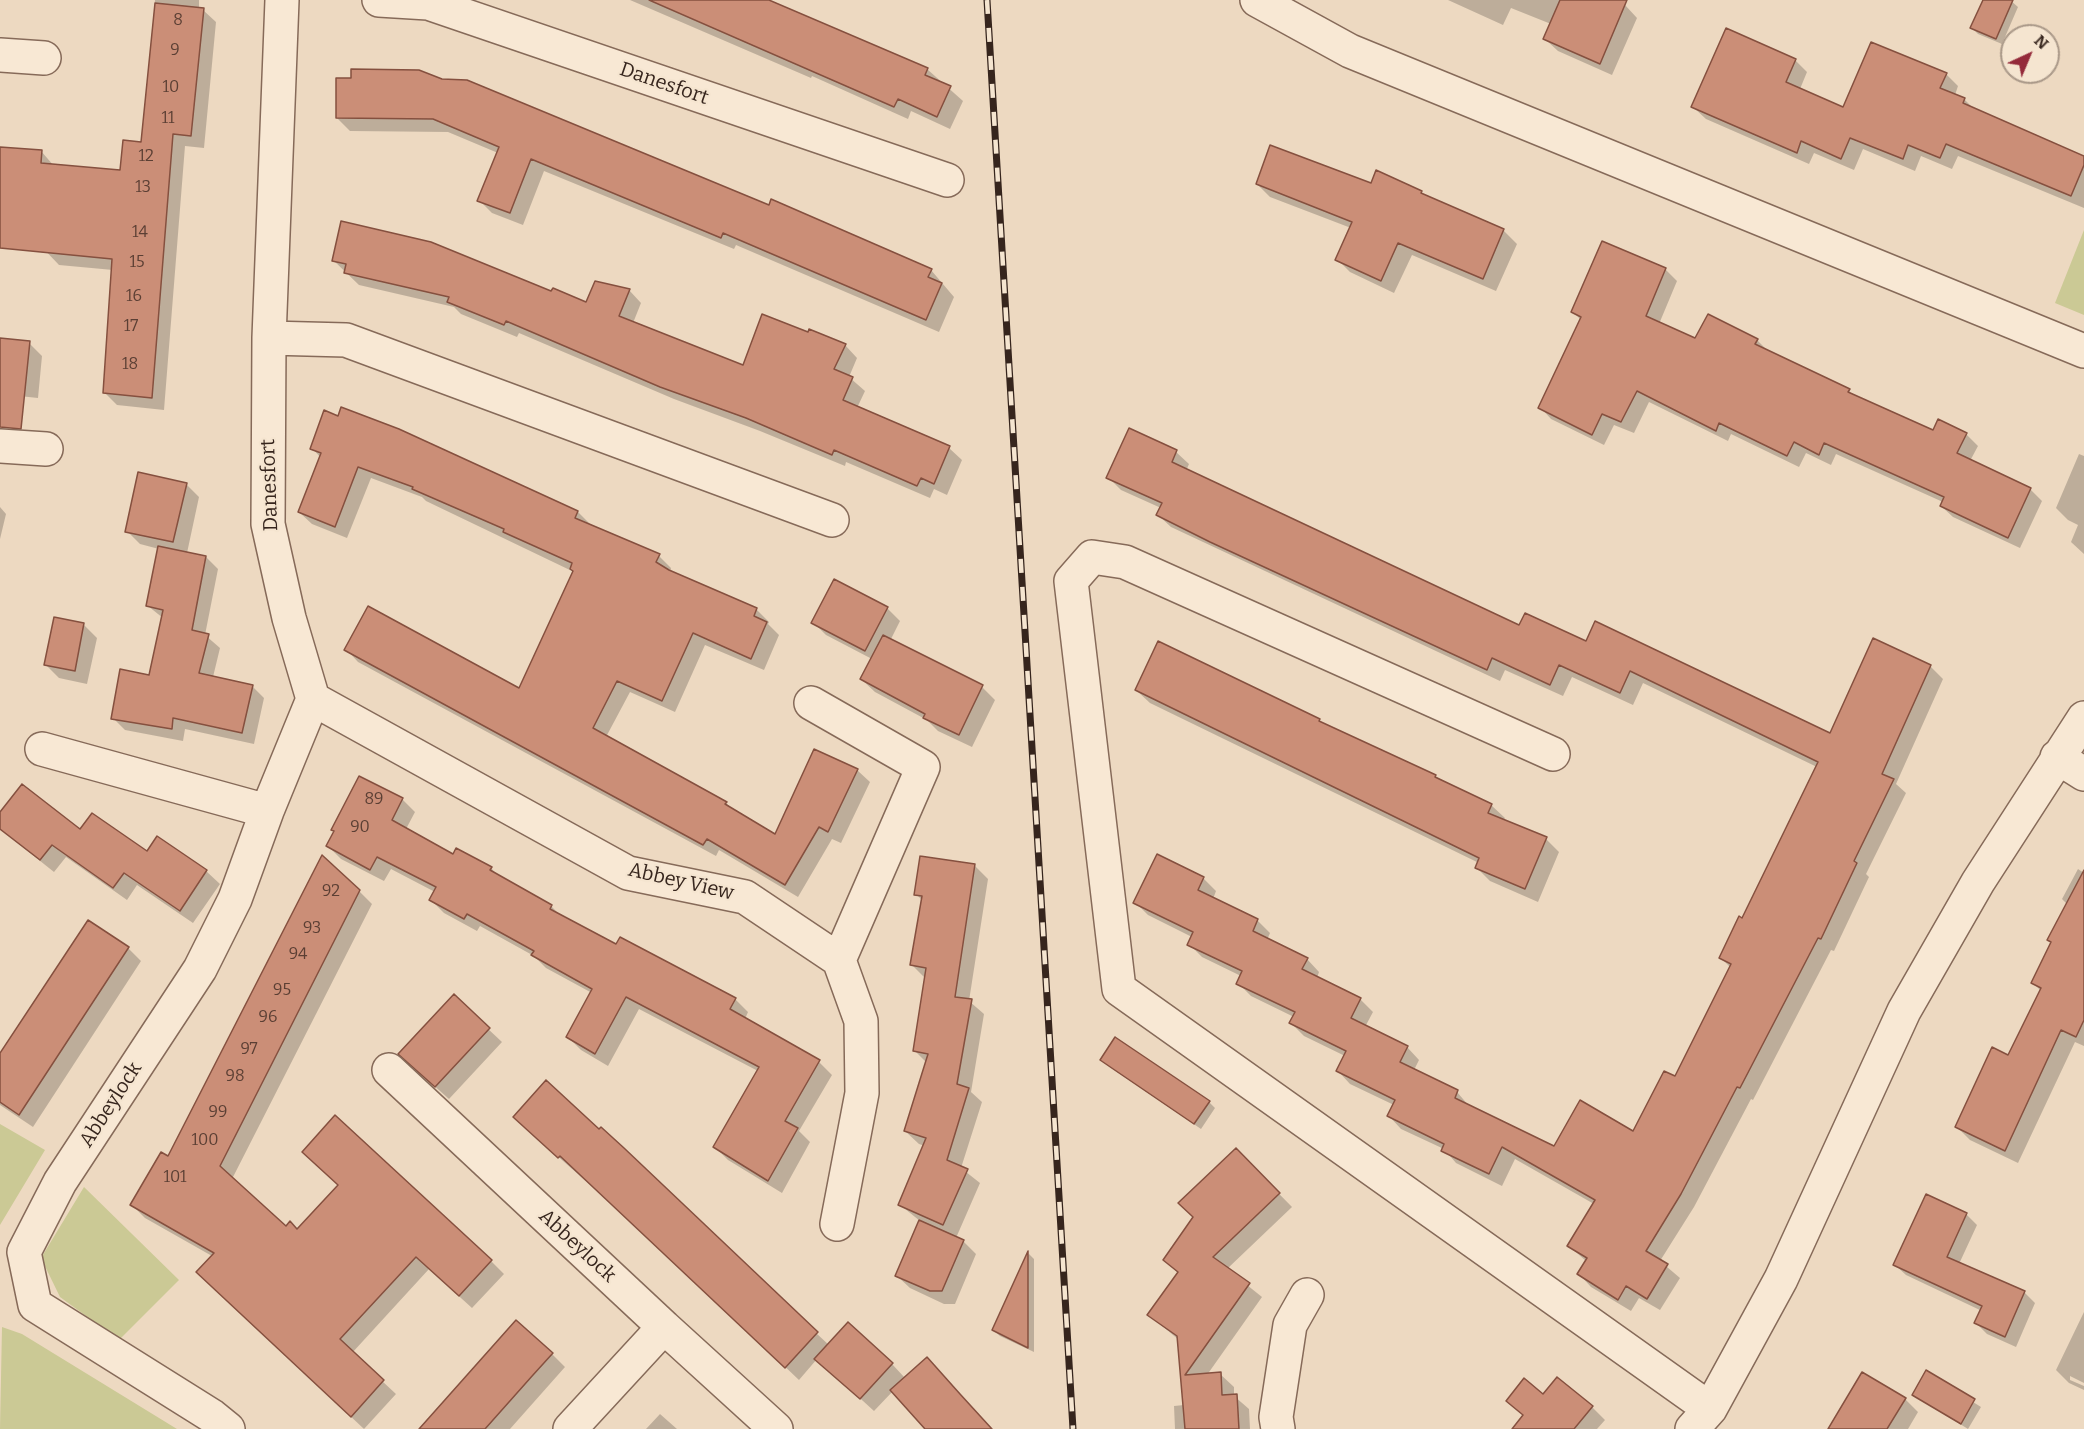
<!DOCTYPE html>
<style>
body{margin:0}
#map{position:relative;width:2084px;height:1429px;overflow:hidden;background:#edd9c1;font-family:Bitter,serif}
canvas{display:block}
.north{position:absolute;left:2000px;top:24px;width:60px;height:60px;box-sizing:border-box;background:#f5e5d0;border:2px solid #a99888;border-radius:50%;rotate:44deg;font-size:16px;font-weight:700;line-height:24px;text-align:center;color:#36251d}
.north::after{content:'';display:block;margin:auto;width:21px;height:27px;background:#942a3a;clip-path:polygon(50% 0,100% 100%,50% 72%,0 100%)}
</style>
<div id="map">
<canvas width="2084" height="1429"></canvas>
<div class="north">N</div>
</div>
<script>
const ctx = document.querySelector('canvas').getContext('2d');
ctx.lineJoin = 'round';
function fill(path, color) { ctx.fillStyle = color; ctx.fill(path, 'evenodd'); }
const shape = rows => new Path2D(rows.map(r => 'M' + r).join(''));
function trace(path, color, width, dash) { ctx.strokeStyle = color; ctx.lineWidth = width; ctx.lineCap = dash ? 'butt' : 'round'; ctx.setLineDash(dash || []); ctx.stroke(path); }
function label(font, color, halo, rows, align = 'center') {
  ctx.font = font + ' Bitter,serif'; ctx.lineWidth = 4.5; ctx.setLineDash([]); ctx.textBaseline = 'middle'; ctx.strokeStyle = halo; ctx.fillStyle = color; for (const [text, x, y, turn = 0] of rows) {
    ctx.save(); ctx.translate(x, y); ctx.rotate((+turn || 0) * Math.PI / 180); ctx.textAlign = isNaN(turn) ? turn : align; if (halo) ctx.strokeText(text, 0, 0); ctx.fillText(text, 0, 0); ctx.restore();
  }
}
fill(shape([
 [2084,230,2084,315,2055,303],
 [0,1124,45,1150,0,1225],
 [84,1187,179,1280,119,1340,60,1297,41,1258],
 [2,1327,22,1334,177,1429,0,1429]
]), '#cbc995');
fill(shape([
 [155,0,199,0,199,9,203,10,216,22,204,148,185,146,164,410,117,405,104,392,113,270,59,265,0,203,0,148,41,151,54,166,122,172,142,144],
 [630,0,766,0,927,69,963,101,950,129,911,111,908,119,812,76,811,78],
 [1448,0,1613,0,1625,5,1637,18,1612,75,1558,51,1545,39,1551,24,1511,8,1503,25],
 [1984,0,2010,0,2018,7,2002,44,1978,34,1972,28],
 [1795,60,1807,72,1800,89,1844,109,1946,74,1958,86,1955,95,1964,99,1974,109,2084,158,2084,208,1958,156,1952,169,1921,156,1915,171,1863,149,1854,170,1814,153,1809,164,1706,119,1693,107],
 [337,79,769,207,931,270,954,297,939,332,736,245,734,249,544,171,523,225,492,213,479,200,498,153,448,132,350,131,337,118],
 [1257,184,1371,184,1421,192,1425,197,1504,231,1517,244,1496,291,1412,255,1394,293,1350,272,1337,259,1351,228,1270,197],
 [333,260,552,293,587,304,629,290,641,303,633,323,744,367,808,333,845,345,857,358,849,377,865,391,857,408,949,448,962,460,947,495,934,489,930,498,846,462,845,466,760,431,674,399,519,333,517,337,461,314,454,307,359,285],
 [1665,269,1677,281,1659,324,1696,340,1757,340,1769,352,1849,391,1855,397,1934,432,1966,434,1978,446,1970,461,2030,489,2042,501,2020,548,1953,517,1941,506,1943,502,1836,454,1831,465,1806,453,1799,467,1731,434,1728,441,1649,402,1634,433,1614,425,1604,445,1551,419,1540,407,1581,320,1573,312],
 [0,340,29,343,42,356,38,398,0,394],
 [342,409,501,476,508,482,578,512,590,524,659,556,671,568,670,572,756,609,769,622,768,624,779,635,764,670,705,645,675,712,630,692,606,737,726,803,735,812,775,836,857,770,870,782,841,843,832,839,798,897,719,850,716,856,358,662,346,649,519,690,574,572,426,501,422,497,371,478,347,538,312,524,299,512,321,458,312,448,339,418],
 [1130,430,1176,452,1189,464,1186,471,1520,627,1586,643,1831,735,1930,666,1943,679,1896,784,1906,793,1866,874,1869,877,1834,951,1831,950,1753,1100,1751,1099,1694,1207,1660,1261,1680,1278,1660,1310,1639,1298,1631,1311,1591,1287,1579,1274,1586,1261,1569,1246,1594,1204,1515,1159,1502,1186,1456,1163,1444,1149,1401,1129,1389,1116,1394,1105,1350,1084,1338,1071,1345,1056,1304,1036,1291,1023,1294,1017,1251,996,1238,983,1241,976,1202,957,1189,944,1192,937,1148,915,1135,902,1158,856,1204,879,1216,891,1213,899,1257,920,1270,933,1267,940,1307,959,1319,972,1317,978,1360,999,1373,1012,1365,1027,1407,1047,1419,1060,1414,1070,1457,1092,1469,1106,1554,1148,1634,1133,1675,1078,1731,968,1720,957,1743,920,1817,767,1643,683,1633,705,1572,677,1563,696,1505,670,1500,681,1171,527,1158,515,1161,508,1121,490,1108,477],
 [2079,454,2084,456,2084,554,2071,542,2078,525,2068,520,2056,508],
 [186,484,199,497,187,553,206,557,218,569,205,635,220,648,213,677,252,686,264,698,254,744,185,729,183,741,125,730,113,718,150,677,163,618,148,606,159,549,140,544,127,531],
 [0,507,6,514,0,539],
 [887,608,900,621,890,641,982,687,995,700,972,747,938,731,927,720,875,692,861,679,872,659,826,635,813,622],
 [83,624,97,638,87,684,59,678,46,665],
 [1159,643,1324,725,1435,776,1491,805,1505,818,1503,821,1546,839,1559,852,1538,902,1490,881,1477,868,1479,863,1150,703,1136,690],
 [402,799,415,812,406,829,454,856,491,868,500,878,551,906,562,917,617,947,621,939,735,999,748,1012,745,1019,819,1062,832,1075,799,1131,810,1142,782,1193,728,1160,715,1147,758,1071,639,1009,608,1066,581,1050,568,1037,592,993,546,968,534,956,480,926,477,931,444,913,431,900,435,892,391,869,384,881,341,859,328,846],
 [0,814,80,831,147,853,157,838,206,871,220,884,193,923,137,885,127,900,66,857,54,872,0,829],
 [975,866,988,879,969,1001,984,1014,971,1092,982,1102,961,1168,980,1183,956,1238,963,1241,976,1254,955,1304,944,1304,910,1288,896,1275,920,1221,899,1204,925,1146,919,1144,905,1131,927,1063,915,1051,925,978,912,965,923,901,916,894],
 [2078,869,2084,873,2084,1046,2075,1042,2018,1163,1970,1140,1957,1127,2009,1057,2041,991,2033,983,2067,904,2062,899],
 [359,891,372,904,232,1179,286,1228,491,1261,504,1274,472,1308,429,1269,352,1353,396,1394,364,1429,211,1285,212,1256,145,1218,132,1205,169,1159],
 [128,948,141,961,33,1127,0,1105,0,1057],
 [454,997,502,1042,449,1099,413,1067],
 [1108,1066,1209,1102,1215,1108,1201,1129],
 [528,1130,816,1333,829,1345,892,1364,905,1378,991,1429,927,1429,893,1391,874,1411,817,1359,799,1380,640,1229],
 [1236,1150,1292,1207,1227,1269,1262,1297,1207,1375,1220,1374,1234,1387,1234,1396,1249,1409,1250,1429,1175,1429,1174,1406,1184,1405,1179,1340,1149,1315,1179,1274,1165,1260],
 [1966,1214,1977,1225,1959,1264,2025,1293,2035,1303,2016,1347,1987,1334,1976,1323,1982,1311,1906,1275,1895,1265],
 [1029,1254,1034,1259,1034,1352,1000,1336,993,1330],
 [2084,1312,2084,1383,2070,1376,2070,1380,2084,1386,2084,1390,2069,1383,2056,1370],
 [552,1354,565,1367,510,1429,421,1429],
 [1927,1373,1981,1407,1968,1429,1914,1395],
 [1543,1396,1592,1407,1605,1420,1597,1429,1514,1429],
 [1905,1399,1918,1412,1908,1429,1830,1429],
 [660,1414,677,1429,646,1429]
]), '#0003');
const building = shape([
 [649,0,769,0,928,68,925,75,951,86,937,117,898,99,894,107,649,0],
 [1560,0,1627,0,1600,64,1543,39,1560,0],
 [1983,0,2013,0,1996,39,1970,28,1983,0],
 [155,3,204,8,191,136,173,134,152,398,103,393,112,259,0,248,0,147,42,150,41,163,120,170,123,140,141,142,155,3],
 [1726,28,1796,59,1786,82,1843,107,1871,42,1947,73,1940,88,1965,98,1963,103,2084,156,2084,165,2071,196,1946,144,1940,158,1908,145,1903,159,1850,138,1841,159,1801,141,1797,153,1691,107,1726,28],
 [351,69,419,70,442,79,467,80,769,205,771,199,932,269,928,277,942,283,926,320,723,233,721,238,531,159,510,213,477,201,499,147,433,119,336,118,336,78,351,78,351,69],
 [1270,145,1371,183,1376,170,1422,191,1421,193,1504,229,1483,279,1398,243,1381,281,1335,260,1352,222,1256,184,1270,145],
 [341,221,431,242,551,291,553,288,586,302,595,281,630,289,619,316,743,365,762,314,808,332,809,329,846,344,834,369,853,377,843,400,950,446,934,484,921,478,917,486,834,450,832,455,746,418,660,387,506,321,504,325,447,302,449,297,344,273,346,264,332,261,341,221],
 [1602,241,1666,268,1646,316,1695,338,1708,314,1758,339,1755,344,1850,389,1848,392,1933,430,1938,419,1967,433,1957,453,2031,488,2008,538,1940,506,1944,497,1824,443,1819,455,1794,442,1787,456,1719,423,1716,431,1637,391,1621,422,1602,414,1592,435,1538,408,1581,317,1571,312,1602,241],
 [0,338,30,341,21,429,0,427,0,338],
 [341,407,399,429,578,511,575,518,660,554,656,562,669,570,757,608,754,616,767,622,751,659,693,633,662,701,617,681,593,728,727,802,725,804,775,834,814,749,858,769,828,832,819,827,785,885,707,839,703,845,344,650,368,606,519,688,573,571,570,569,572,563,503,532,504,529,412,489,413,487,358,467,335,527,298,512,321,453,310,449,324,410,338,416,341,407],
 [1129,428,1177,450,1172,462,1519,625,1525,613,1586,641,1595,621,1830,733,1873,638,1931,665,1882,774,1894,779,1854,861,1857,863,1821,939,1818,938,1740,1088,1737,1087,1681,1194,1646,1251,1668,1264,1647,1299,1626,1286,1618,1300,1577,1274,1587,1258,1567,1246,1595,1200,1502,1147,1489,1174,1441,1151,1444,1144,1387,1116,1395,1100,1336,1071,1346,1051,1289,1023,1295,1012,1236,984,1242,971,1187,945,1193,932,1133,903,1157,854,1204,877,1198,890,1258,919,1253,931,1308,958,1302,969,1361,998,1351,1018,1408,1046,1400,1062,1458,1090,1455,1098,1554,1146,1580,1100,1633,1131,1664,1071,1675,1076,1731,964,1719,958,1739,916,1742,918,1818,762,1630,671,1620,693,1559,665,1550,685,1492,658,1487,670,1210,542,1156,515,1162,503,1106,478,1129,428],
 [138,472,187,483,173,542,125,532,138,472],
 [158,546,206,556,192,630,209,634,199,673,253,685,242,733,173,718,172,729,111,719,120,669,149,675,163,610,146,606,158,546],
 [834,579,888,607,865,651,811,623,834,579],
 [54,617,84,623,75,671,44,665,54,617],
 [883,635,983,685,959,735,923,718,925,714,860,679,883,635],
 [1158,641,1320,719,1319,721,1436,775,1435,777,1492,804,1488,813,1547,837,1525,889,1475,868,1479,858,1135,690,1158,641],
 [359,776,403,798,392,820,453,854,456,848,492,867,490,870,552,905,550,909,616,944,620,937,736,998,730,1009,820,1060,785,1121,798,1128,768,1181,713,1147,759,1067,626,997,595,1054,566,1037,592,989,531,955,534,951,467,914,464,919,429,900,436,887,377,857,370,870,326,846,334,831,331,830,359,776],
 [22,784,80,829,92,813,147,851,157,836,207,870,180,911,124,873,113,888,52,845,40,860,0,829,0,812,22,784],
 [322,855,360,890,220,1166,286,1226,290,1221,297,1229,338,1185,302,1152,335,1115,492,1260,459,1296,416,1257,340,1339,384,1380,351,1417,196,1272,214,1253,130,1205,161,1152,168,1156,322,855],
 [920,856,975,864,955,997,972,999,957,1084,969,1088,947,1160,968,1169,943,1225,898,1205,926,1138,904,1131,928,1054,913,1051,926,968,910,965,922,896,914,895,920,856],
 [2084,870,2084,1020,2076,1037,2061,1030,2005,1151,1955,1127,1992,1047,2008,1055,2041,988,2031,983,2051,942,2047,940,2084,870],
 [88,920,129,947,19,1115,0,1102,0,1053,88,920],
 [454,994,490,1028,435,1087,398,1054,454,994],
 [1115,1037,1210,1101,1194,1124,1100,1060,1115,1037],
 [546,1080,599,1129,601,1127,624,1148,818,1332,785,1368,560,1156,558,1158,513,1117,546,1080],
 [1236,1148,1280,1193,1213,1257,1250,1283,1185,1375,1221,1372,1222,1395,1237,1394,1239,1429,1185,1429,1177,1336,1147,1315,1178,1272,1163,1260,1193,1217,1178,1203,1236,1148],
 [1926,1194,1967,1213,1947,1257,2025,1291,2005,1337,1974,1323,1982,1306,1893,1265,1926,1194],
 [919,1220,964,1240,942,1291,930,1291,895,1276,919,1220],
 [1028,1251,1028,1348,992,1330,1028,1251],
 [516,1320,553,1353,533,1375,485,1429,419,1429,516,1320],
 [848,1322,893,1363,860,1399,814,1359,848,1322],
 [927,1357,960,1394,992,1429,925,1429,890,1390,927,1357],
 [1926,1370,1975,1399,1961,1424,1912,1395,1926,1370],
 [1862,1372,1906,1398,1887,1429,1828,1429,1862,1372],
 [1557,1377,1593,1406,1574,1429,1512,1429,1523,1415,1506,1401,1524,1378,1543,1394,1557,1377]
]);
fill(building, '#cb8e77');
trace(building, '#85503f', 1.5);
const minor = shape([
 [282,0,269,338,268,524,289,618,313,699],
 [379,0,428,3,947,180],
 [1257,0,1350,51,2084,351],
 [0,55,44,58],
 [269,338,346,340,832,520],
 [0,446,46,449],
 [313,699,628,873,745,897,839,960,861,1021,862,1093,837,1224],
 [811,703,923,767,839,960],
 [42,749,267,811],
 [1553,754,1125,562,1092,557,1071,581,1119,989,1710,1409],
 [2057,757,2084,774],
 [389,1070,664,1327,570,1429],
 [664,1327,776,1429],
 [228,1429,212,1416,35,1305,24,1252,60,1182,200,969,235,899,267,811,313,699],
 [1278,1429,1276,1417,1290,1325,1307,1295],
 [1692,1429,1710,1409,1781,1279,1904,1011,1978,882,2084,718]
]);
trace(minor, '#866a59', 36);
trace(minor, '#f8e8d4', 33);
const rail = shape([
 [987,0,1073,1429]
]);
trace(rail, '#36251d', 7);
trace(rail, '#f5e5d0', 4.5, [14]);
label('16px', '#5b3f34', null, [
 ["8",178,21],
 ["9",175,51],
 ["10",171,88],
 ["11",168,119],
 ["12",146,157],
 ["13",143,188],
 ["14",140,233],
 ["15",137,263],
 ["16",134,297],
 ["17",131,327],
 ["18",130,365],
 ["89",374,800],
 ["90",360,828],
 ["92",331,892],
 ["93",312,929],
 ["94",298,955],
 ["95",282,991],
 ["96",268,1018],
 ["97",249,1050],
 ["98",235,1077],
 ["99",218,1113],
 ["100",205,1141],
 ["101",175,1178]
]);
label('20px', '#36251d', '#f5e5d0', [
 ["Danesfort",664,84,19],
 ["Danesfort",270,485,-92],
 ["Abbey View",681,882,13],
 ["Abbeylock",111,1105,-57],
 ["Abbeylock",577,1246,43]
]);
</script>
